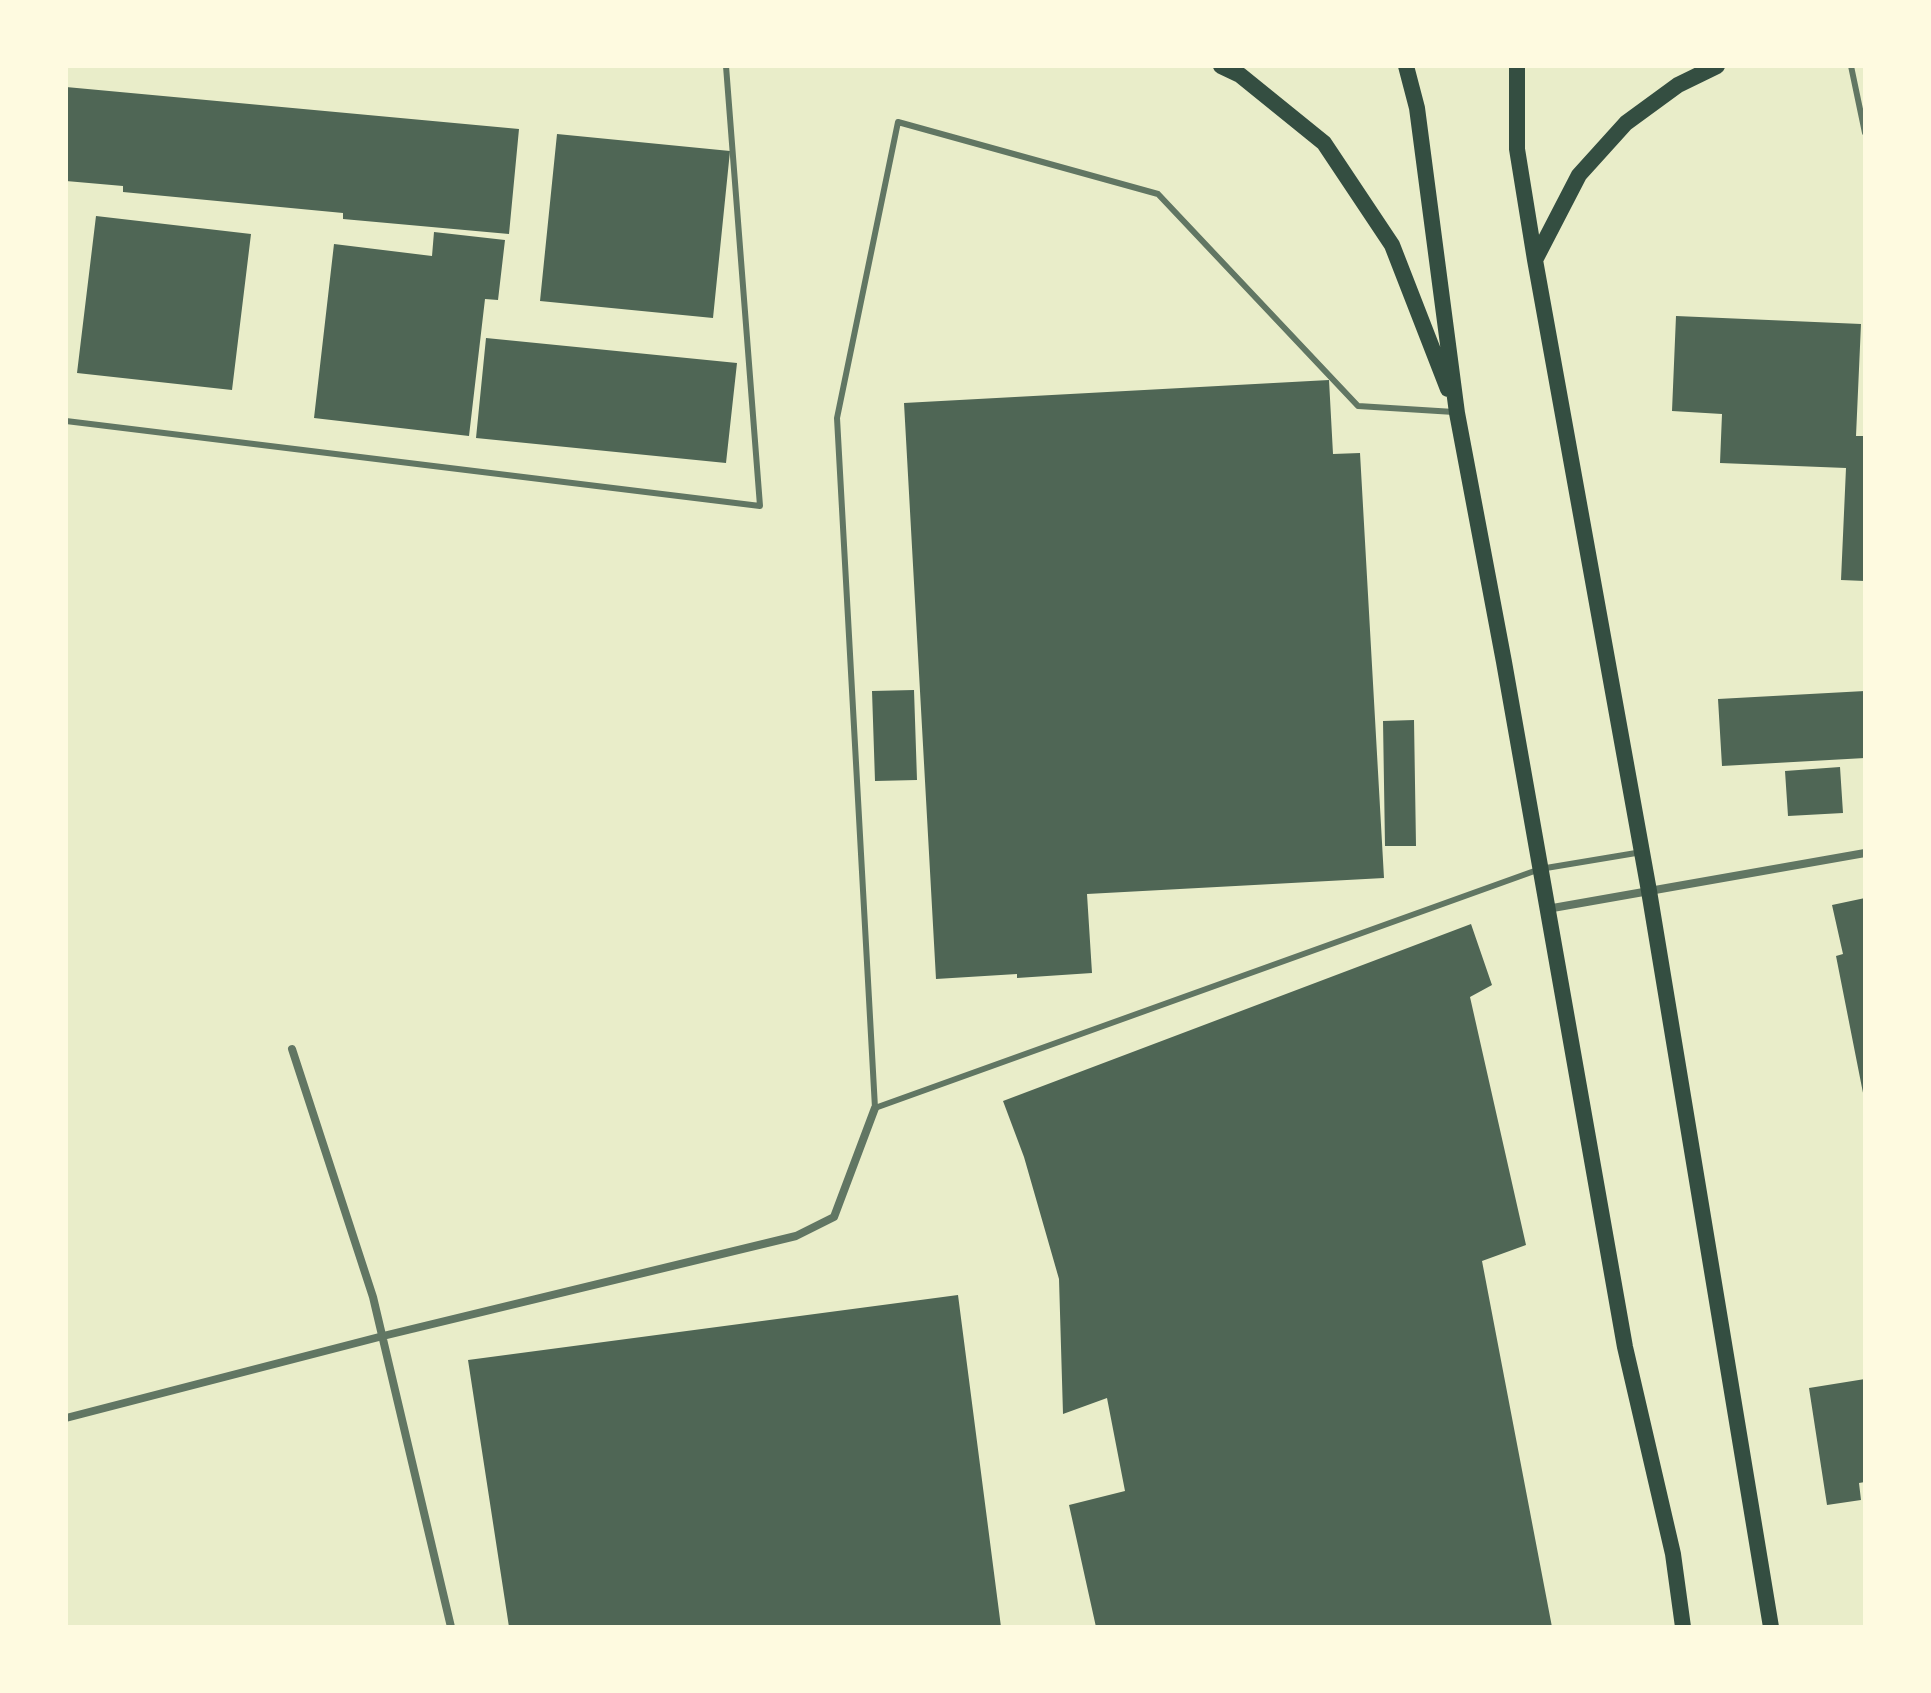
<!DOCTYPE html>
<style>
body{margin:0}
#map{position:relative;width:1931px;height:1693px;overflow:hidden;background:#e9edc9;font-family:"PT Serif",serif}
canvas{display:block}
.frame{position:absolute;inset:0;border:68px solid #fefae0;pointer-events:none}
</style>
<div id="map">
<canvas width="1931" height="1693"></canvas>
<div class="frame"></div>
</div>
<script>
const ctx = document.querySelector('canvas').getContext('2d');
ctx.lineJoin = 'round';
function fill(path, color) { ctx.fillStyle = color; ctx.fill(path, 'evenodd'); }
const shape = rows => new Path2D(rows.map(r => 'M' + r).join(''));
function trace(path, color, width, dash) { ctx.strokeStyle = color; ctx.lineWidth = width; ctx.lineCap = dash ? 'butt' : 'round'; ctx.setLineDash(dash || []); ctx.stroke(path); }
fill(shape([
 [66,87,519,129,509,234,343,219,343,213,123,192,123,186,66,181],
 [557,134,730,151,713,318,540,301],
 [96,216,251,234,232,390,77,373],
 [434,232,505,240,498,300,485,299,469,436,314,418,334,244,432,256],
 [1676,316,1861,324,1856,436,1865,436,1865,581,1841,580,1846,468,1720,463,1722,414,1672,411],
 [486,338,737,363,726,463,476,438],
 [1329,380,1333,454,1360,453,1384,878,1087,894,1092,973,1017,978,1017,974,936,979,904,403],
 [914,690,917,780,875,781,872,691],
 [1865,691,1865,758,1722,766,1718,699],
 [1414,720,1416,846,1385,846,1383,721],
 [1840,767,1843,813,1788,816,1785,771],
 [1865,898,1865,1097,1864,1098,1836,956,1843,954,1832,905],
 [1471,924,1492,985,1470,997,1526,1245,1482,1261,1552,1627,1096,1627,1069,1505,1125,1491,1107,1398,1063,1414,1059,1279,1024,1157,1003,1101],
 [958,1295,1001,1627,509,1627,468,1360],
 [1865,1379,1865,1482,1859,1483,1861,1500,1827,1505,1809,1388]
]), '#4f6655');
trace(shape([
 [1851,66,1865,133],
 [1454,412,1358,406,1158,194,898,122,837,418,875,1108,1540,869,1642,852],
 [66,421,760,506,726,66]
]), '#617663', 6);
trace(shape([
 [1547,909,1865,853],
 [292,1049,373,1297,451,1627],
 [66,1418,383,1336,796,1236,834,1217,875,1108]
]), '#617663', 8);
trace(shape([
 [1221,66,1240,75,1324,143,1392,245,1448,389],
 [1406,66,1417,108,1457,413,1504,662,1625,1347,1673,1554,1683,1627],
 [1517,66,1517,149,1535,260,1649,891,1771,1627],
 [1535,260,1579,175,1626,123,1678,85,1717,66]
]), '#344e41', 16);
</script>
